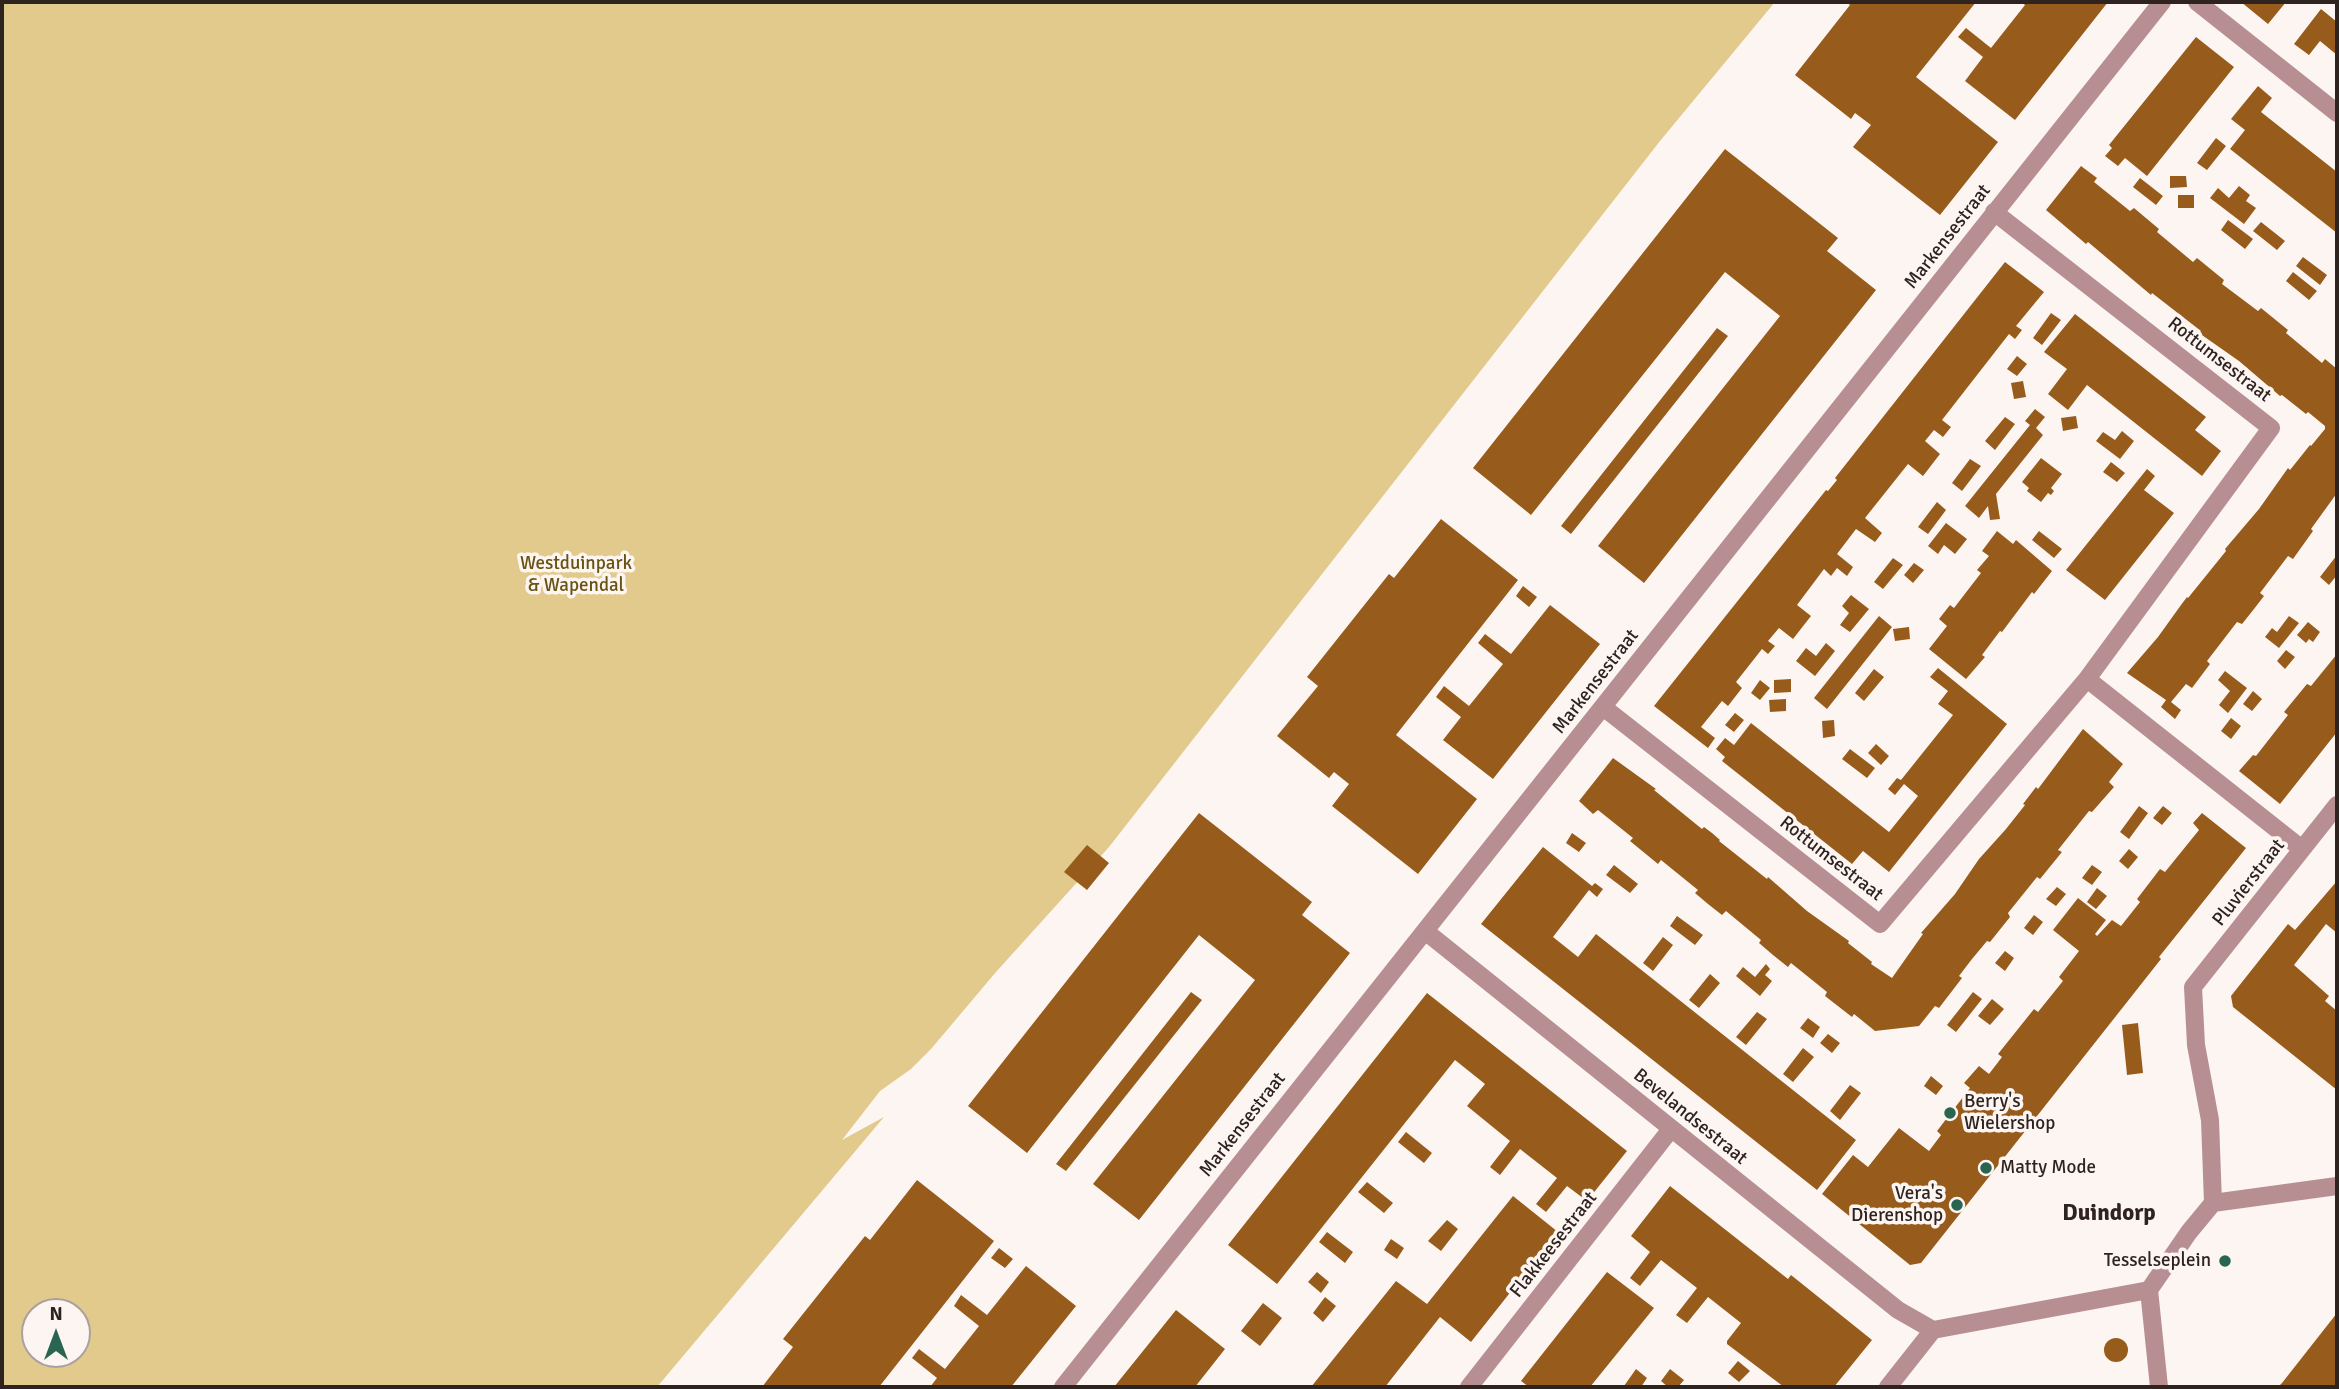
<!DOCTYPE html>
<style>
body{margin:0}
#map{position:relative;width:2339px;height:1389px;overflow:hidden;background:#fcf5f2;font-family:Signika,sans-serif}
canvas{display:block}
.frame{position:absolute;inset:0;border:4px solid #2f231f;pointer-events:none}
.north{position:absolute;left:21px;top:1298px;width:70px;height:70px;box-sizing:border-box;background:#fcf5f2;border:2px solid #aaa19e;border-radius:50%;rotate:0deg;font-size:19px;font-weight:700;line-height:28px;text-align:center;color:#2f231f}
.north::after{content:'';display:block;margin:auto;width:24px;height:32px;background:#296550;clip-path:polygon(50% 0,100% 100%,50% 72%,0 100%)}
</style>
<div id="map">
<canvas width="2339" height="1389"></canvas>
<div class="frame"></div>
<div class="north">N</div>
</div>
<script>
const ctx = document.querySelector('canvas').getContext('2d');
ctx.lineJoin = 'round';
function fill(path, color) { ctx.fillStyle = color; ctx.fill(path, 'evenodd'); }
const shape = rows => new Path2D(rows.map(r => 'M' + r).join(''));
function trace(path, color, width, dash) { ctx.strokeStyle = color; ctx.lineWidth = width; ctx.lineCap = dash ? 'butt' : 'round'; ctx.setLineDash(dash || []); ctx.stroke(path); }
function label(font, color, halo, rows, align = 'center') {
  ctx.font = font + ' Signika,sans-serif'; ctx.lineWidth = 7; ctx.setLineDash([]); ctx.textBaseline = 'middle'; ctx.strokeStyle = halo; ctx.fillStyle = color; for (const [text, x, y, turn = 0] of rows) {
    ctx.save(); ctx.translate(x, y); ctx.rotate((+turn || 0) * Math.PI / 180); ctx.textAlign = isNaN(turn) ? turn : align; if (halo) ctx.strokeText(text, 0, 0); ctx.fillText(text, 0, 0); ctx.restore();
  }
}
fill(shape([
 [2,2,1775,2,1660,141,1109,847,996,972,931,1049,911,1069,880,1091,842,1140,884,1117,657,1387,2,1387],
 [35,1312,77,1312,77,1354,35,1354]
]), '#e2ca8c');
fill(shape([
 [1846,2,1976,2,1916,77,1998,142,1940,215,1853,147,1871,125,1855,113,1851,119,1795,75,1850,5],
 [2021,2,2108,2,2015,120,1965,81,1983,57,1958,37,1966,28,1991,48,2025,5],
 [2241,2,2286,2,2268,24],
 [2321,9,2337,22,2337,55,2320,41,2309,55,2294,44],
 [2196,37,2234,67,2147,176,2125,158,2118,166,2105,156,2112,148,2109,145],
 [2258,86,2272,98,2261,112,2337,172,2337,233,2230,149,2245,130,2231,119],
 [2216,138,2226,146,2207,170,2197,163],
 [1725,149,1838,238,1827,251,1876,290,1644,583,1598,546,1780,316,1725,272,1531,515,1473,468],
 [2081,166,2097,178,2094,182,2130,211,2134,208,2159,229,2157,232,2193,262,2197,258,2224,280,2222,284,2258,311,2261,308,2288,330,2286,333,2322,363,2325,359,2337,369,2337,493,2311,529,2313,531,2293,559,2288,556,2260,593,2264,596,2254,609,2242,624,2237,622,2207,661,2210,664,2192,688,2186,684,2171,702,2181,710,2175,719,2161,707,2166,700,2127,673,2158,637,2181,605,2187,597,2188,598,2226,551,2225,549,2259,509,2288,468,2290,470,2310,445,2311,446,2325,429,2325,426,2308,412,2306,414,2282,395,2280,396,2239,361,2199,333,2201,331,2152,293,2151,295,2088,242,2086,244,2046,210],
 [2170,176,2186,176,2187,187,2170,188],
 [2140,178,2163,196,2156,205,2133,187],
 [2239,186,2250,195,2246,201,2256,208,2244,224,2210,198,2218,188,2229,198],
 [2178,195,2194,195,2194,208,2178,208],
 [2228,220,2253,239,2245,249,2221,230],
 [2261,222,2285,241,2277,250,2253,231],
 [2303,257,2327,275,2320,285,2296,266],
 [2005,262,2044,292,2016,326,2022,330,2015,339,2009,334,1942,420,1951,427,1943,437,1934,430,1925,441,1940,454,1923,476,1908,464,1865,518,1882,533,1875,542,1856,529,1837,554,1853,567,1847,576,1837,568,1831,576,1824,569,1797,605,1811,616,1793,639,1779,628,1768,641,1775,646,1768,654,1762,649,1736,682,1742,688,1728,706,1722,701,1701,727,1715,738,1708,748,1654,706,1826,490,1828,491,1837,480,1835,478],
 [2293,272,2317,291,2309,300,2286,281],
 [2051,313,2061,320,2042,345,2033,338],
 [2075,314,2206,417,2195,430,2221,451,2202,476,2087,385,2068,410,2048,394,2067,369,2044,352],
 [1717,328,1728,336,1571,534,1561,526],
 [2017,356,2027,364,2017,376,2007,369],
 [2023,381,2026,397,2014,399,2011,383],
 [2035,409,2045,417,2036,428,2043,435,1996,494,2000,519,1990,520,1988,506,1979,518,1965,506,2030,425,2025,421],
 [2076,416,2078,428,2063,431,2061,418],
 [2005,417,2015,424,1995,450,1985,441],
 [2122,431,2134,441,2120,459,2096,441,2103,432,2115,440],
 [2041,458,2062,474,2051,488,2054,491,2051,495,2048,493,2041,502,2027,491,2029,488,2022,482],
 [1970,459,1981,466,1962,491,1952,483],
 [2111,462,2125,473,2117,482,2103,472],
 [2147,469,2155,476,2144,490,2174,513,2105,600,2066,570],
 [1937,502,1946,510,1928,534,1918,527],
 [1441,519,1518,580,1396,735,1477,799,1418,874,1332,806,1349,784,1334,772,1329,778,1277,736,1318,686,1307,677,1389,574,1394,578],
 [1946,523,1967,539,1955,554,1944,545,1938,554,1928,546],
 [1997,531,2013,544,2016,540,2052,571,2034,594,2032,592,2002,632,2000,631,1982,655,1985,657,1966,679,1929,649,1947,626,1939,619,1950,605,1954,608,1981,573,1977,570,1989,556,1982,551],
 [2039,531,2062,549,2054,558,2032,540],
 [2337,555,2337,575,2329,585,2320,577],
 [1893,558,1903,565,1883,589,1874,582],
 [1914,563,1924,570,1913,583,1904,575],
 [1523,586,1537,597,1529,607,1516,596],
 [1851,595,1869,609,1850,632,1840,625,1849,613,1842,606],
 [1550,605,1600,644,1493,779,1443,740,1461,717,1436,697,1444,686,1469,706,1503,664,1478,643,1485,634,1511,654],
 [1879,616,1892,627,1827,709,1814,698],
 [2289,616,2299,623,2279,648,2265,637,2272,628,2277,632],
 [2308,622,2320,632,2313,642,2309,639,2306,643,2297,635],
 [1909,627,1910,639,1895,641,1893,629],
 [1826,643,1835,651,1815,676,1796,661,1806,648,1816,656],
 [2286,650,2295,657,2285,669,2277,661],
 [2337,654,2337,732,2280,804,2239,771,2253,755,2256,756,2288,715,2284,712,2307,684,2311,686],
 [1938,668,2007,724,1889,872,1863,851,1852,864,1722,761,1725,757,1716,749,1725,738,1734,745,1751,723,1889,832,1918,796,1904,784,1895,795,1888,789,1897,778,1901,780,1953,715,1938,704,1948,691,1930,677],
 [1874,669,1884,677,1864,701,1855,693],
 [2225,671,2247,688,2228,713,2219,705,2230,691,2218,680],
 [1791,679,1791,692,1774,693,1774,680],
 [1760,680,1770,688,1760,700,1751,693],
 [2253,691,2262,699,2252,711,2243,704],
 [1786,699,1786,711,1770,712,1769,700],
 [1735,713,1744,720,1734,732,1725,725],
 [2231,718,2241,726,2231,739,2221,731],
 [1834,720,1835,736,1823,738,1822,721],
 [2083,729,2123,764,2109,782,2114,787,2092,812,2089,811,2058,850,2062,852,2040,879,2037,877,2008,913,2010,917,1990,942,1987,941,1972,959,1959,976,1962,978,1939,1008,1935,1006,1919,1026,1875,1031,1854,1014,1852,1017,1825,996,1827,992,1791,963,1788,967,1773,955,1759,943,1761,940,1726,911,1722,915,1708,904,1695,893,1698,890,1661,860,1658,864,1630,841,1633,838,1598,810,1593,814,1579,801,1613,758,1656,789,1654,790,1702,829,1704,827,1712,833,1720,840,1719,841,1767,879,1768,877,1776,884,1807,911,1849,941,1848,943,1872,962,1871,964,1892,978,1923,934,1921,933,1955,894,1979,859,2006,829,2025,805,2023,804,2036,787,2038,789],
 [1876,744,1889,756,1881,765,1868,753],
 [1850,749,1875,768,1867,778,1842,759],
 [2139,806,2148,813,2129,839,2120,832],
 [2163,806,2172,813,2162,825,2153,818],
 [1199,813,1312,902,1302,915,1350,953,1139,1220,1093,1184,1255,980,1199,935,1027,1153,968,1106],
 [2202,813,2246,848,2159,957,2161,959,1921,1263,1910,1265,1822,1194,1853,1155,1868,1167,1899,1128,1929,1151,1941,1135,1937,1131,1970,1088,1964,1083,1979,1066,1989,1074,2002,1057,1998,1054,2034,1009,2038,1012,2063,981,2059,977,2079,951,2053,930,2078,898,2106,920,2095,934,2097,936,2112,920,2121,926,2140,902,2137,899,2160,869,2165,872,2199,830,2193,823],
 [1572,833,1586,843,1579,852,1566,843],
 [1087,845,1109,863,1087,890,1064,872],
 [1543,847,1592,886,1595,883,1603,889,1597,897,1589,890,1553,937,1578,957,1596,934,1856,1140,1817,1190,1481,924],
 [2129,849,2138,857,2128,869,2119,861],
 [1614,865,1638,884,1630,893,1606,875],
 [2092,865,2102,872,2092,885,2082,878],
 [2337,881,2337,933,2326,924,2294,965,2329,996,2325,1001,2337,1011,2337,1090,2233,1007,2231,996,2288,924,2295,930],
 [2057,887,2066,894,2056,906,2046,899],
 [2097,888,2107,896,2096,909,2087,902],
 [2034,915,2043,922,2033,935,2024,928],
 [1677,916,1703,935,1695,945,1670,926],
 [1663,937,1673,945,1653,971,1643,963],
 [2005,951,2014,958,2005,971,1995,963],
 [1766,964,1770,969,1765,975,1772,981,1760,996,1736,976,1743,967,1755,977],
 [1710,974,1720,983,1699,1008,1689,1000],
 [1191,992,1202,1000,1066,1171,1056,1164],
 [1973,992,1982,999,1956,1032,1947,1025],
 [1427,993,1627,1151,1587,1201,1567,1186,1546,1212,1536,1204,1557,1178,1520,1149,1500,1175,1490,1167,1510,1141,1467,1106,1485,1084,1455,1060,1277,1284,1228,1245],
 [1992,999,2004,1009,1990,1025,1978,1016],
 [1757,1012,1767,1019,1746,1045,1736,1037],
 [1808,1018,1820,1027,1813,1038,1800,1028],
 [2138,1023,2143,1073,2127,1075,2122,1025],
 [1828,1034,1840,1043,1832,1053,1820,1043],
 [1803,1048,1814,1057,1793,1082,1783,1074],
 [1931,1076,1943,1086,1936,1095,1924,1086],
 [1850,1085,1861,1093,1840,1120,1830,1111],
 [1406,1132,1432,1153,1424,1163,1398,1142],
 [917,1180,994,1241,879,1387,762,1387,793,1347,783,1339,865,1236,870,1240],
 [1367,1182,1393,1203,1384,1213,1358,1192],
 [1670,1186,1788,1279,1791,1275,1872,1340,1834,1387,1784,1387,1727,1344,1727,1341,1741,1323,1708,1297,1687,1323,1676,1315,1697,1288,1661,1260,1640,1286,1630,1278,1650,1252,1631,1236],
 [1513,1196,1558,1232,1471,1342,1440,1317,1385,1387,1311,1387,1396,1281,1427,1304],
 [1447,1220,1458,1229,1441,1251,1428,1241],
 [1327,1232,1353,1252,1345,1263,1319,1242],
 [1391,1239,1404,1248,1397,1259,1384,1250],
 [999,1248,1013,1259,1005,1268,991,1258],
 [1026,1266,1076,1306,1011,1387,930,1387,937,1378,912,1358,919,1349,945,1369,979,1326,954,1306,961,1295,987,1315],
 [1317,1272,1329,1282,1321,1293,1308,1282],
 [1607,1272,1654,1308,1590,1387,1529,1387,1521,1381],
 [1325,1297,1336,1306,1323,1322,1313,1313],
 [1263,1303,1282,1318,1260,1346,1241,1331],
 [1176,1310,1225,1349,1195,1387,1114,1387],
 [2337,1313,2337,1387,2278,1387,2282,1383],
 '2104 1350a12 12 0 1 1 24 0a12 12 0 1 1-24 0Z',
 [1738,1361,1750,1371,1739,1382,1728,1373],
 [1636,1369,1647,1378,1641,1387,1625,1387,1624,1386],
 [1670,1369,1684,1380,1678,1387,1668,1387,1661,1381]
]), '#975c1b');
trace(shape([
 [2197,2,2337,113],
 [2087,679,2302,849],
 [1603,707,1880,924,2087,679,2271,428,1994,212],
 [1425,931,1898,1310,1933,1330],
 [2213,1203,2337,1186],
 [2149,1290,2159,1387],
 [1933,1330,2149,1290,2189,1232,2213,1203,2210,1120,2196,1045,2193,987,2337,805],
 [1063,1387,2162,2],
 [1469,1387,1671,1129],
 [1888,1387,1933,1330]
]), '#b78f93', 18);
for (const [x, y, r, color] of [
 [1950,1113,7,"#296550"],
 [1986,1168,7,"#296550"],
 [1957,1205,7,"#296550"],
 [2225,1261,7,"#296550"]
]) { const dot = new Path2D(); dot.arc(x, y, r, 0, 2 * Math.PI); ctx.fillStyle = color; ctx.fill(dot); trace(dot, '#fcf5f2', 2.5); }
label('19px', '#2f231f', '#fcf5f2', [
 ["Markensestraat",1948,237,-52],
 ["Rottumsestraat",2219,360,38],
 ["Markensestraat",1596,682,-52],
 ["Rottumsestraat",1831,859,38],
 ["Pluvierstraat",2249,883,-52],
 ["Bevelandsestraat",1690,1117,39],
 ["Markensestraat",1243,1125,-52],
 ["Flakkeesestraat",1554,1245,-52]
]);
label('19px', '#685313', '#fcf5f2', [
 ["Westduinpark",576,564],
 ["& Wapendal",576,586]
]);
label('19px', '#2f231f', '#fcf5f2', [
 ["Berry's",1964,1102],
 ["Wielershop",1964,1124],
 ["Matty Mode",2000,1168],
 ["Vera's",1943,1194,"right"],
 ["Dierenshop",1943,1216,"right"],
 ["Tesselseplein",2211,1261,"right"]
], 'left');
label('bold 23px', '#2f231f', '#fcf5f2', [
 ["Duindorp",2109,1214]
]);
</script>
